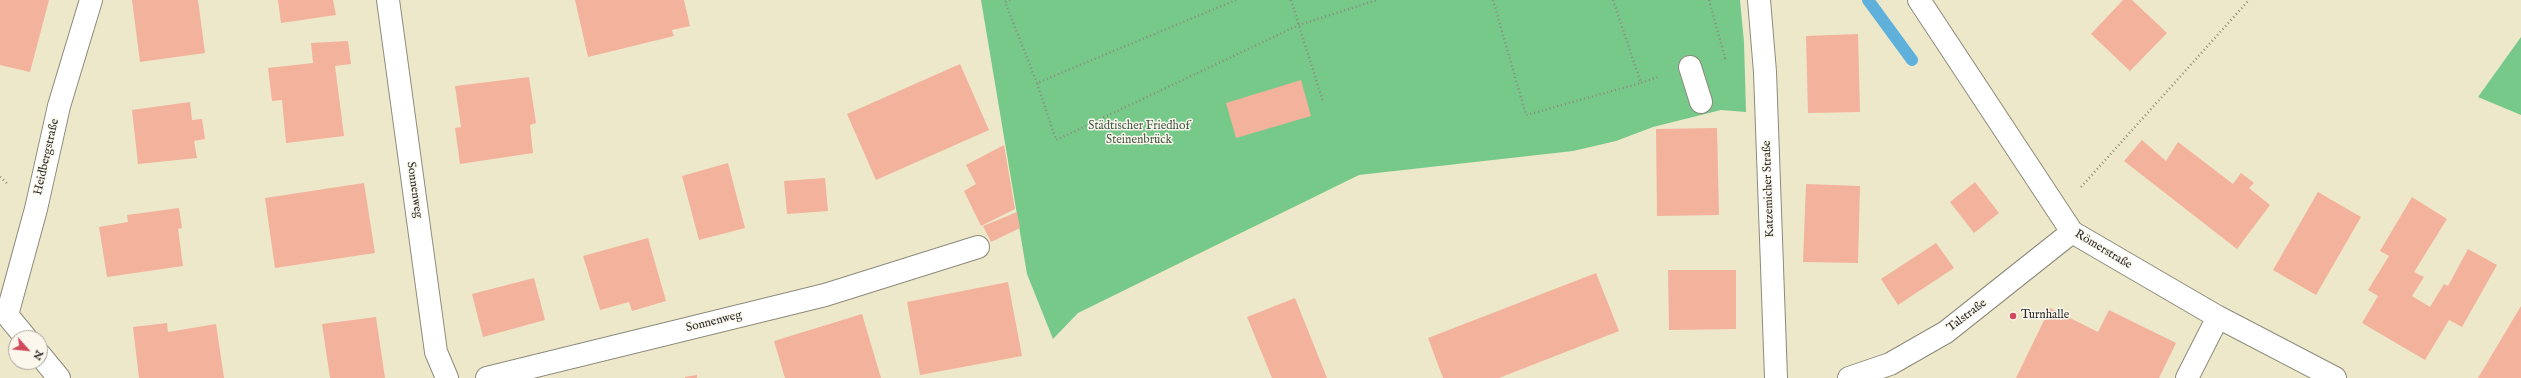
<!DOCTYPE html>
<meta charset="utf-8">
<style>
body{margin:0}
#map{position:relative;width:2521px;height:378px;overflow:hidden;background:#eee8cb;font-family:"IM FELL English",serif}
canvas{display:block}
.north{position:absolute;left:8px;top:330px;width:40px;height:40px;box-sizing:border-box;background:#fbf7ec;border:1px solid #a8a59f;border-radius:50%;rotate:117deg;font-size:11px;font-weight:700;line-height:16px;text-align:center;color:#2b2b2b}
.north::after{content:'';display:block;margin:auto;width:14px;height:18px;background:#d1495b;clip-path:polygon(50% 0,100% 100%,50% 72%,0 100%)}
</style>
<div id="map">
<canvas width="2521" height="378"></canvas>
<div class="north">N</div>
</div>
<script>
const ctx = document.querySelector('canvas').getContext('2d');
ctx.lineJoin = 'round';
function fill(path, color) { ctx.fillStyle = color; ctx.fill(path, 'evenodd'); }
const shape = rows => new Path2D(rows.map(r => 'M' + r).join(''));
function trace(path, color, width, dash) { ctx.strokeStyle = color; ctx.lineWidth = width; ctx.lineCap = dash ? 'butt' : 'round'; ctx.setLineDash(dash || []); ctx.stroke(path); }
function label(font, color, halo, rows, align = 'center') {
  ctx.font = font + ' "IM FELL English",serif'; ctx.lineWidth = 3; ctx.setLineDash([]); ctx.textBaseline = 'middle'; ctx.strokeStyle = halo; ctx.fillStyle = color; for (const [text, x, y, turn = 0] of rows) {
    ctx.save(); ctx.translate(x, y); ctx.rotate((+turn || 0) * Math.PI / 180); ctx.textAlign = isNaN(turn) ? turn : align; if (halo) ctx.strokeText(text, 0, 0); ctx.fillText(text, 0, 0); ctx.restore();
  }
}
fill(shape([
 [981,0,1740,0,1744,42,1746,112,1721,110,1653,127,1616,141,1573,151,1359,175,1078,313,1053,339,1027,274],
 [2521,37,2521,115,2478,97]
]), '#77c98a');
trace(shape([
 [1868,0,1912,60]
]), '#5fb0da', 12);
fill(shape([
 [0,0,49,0,30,72,0,65],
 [132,0,198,0,205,53,140,62],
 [278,0,333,0,336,15,281,23],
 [575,0,684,0,690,26,672,30,674,36,588,57],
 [2123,0,2132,0,2167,33,2130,71,2091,34],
 [1858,34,1860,112,1808,113,1806,36],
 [348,41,351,64,335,66,344,136,286,143,282,100,272,101,268,68,313,63,311,43],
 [960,64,989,130,876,180,847,114],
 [529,77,536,123,530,125,533,153,460,164,455,128,461,127,455,86],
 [1301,80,1311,116,1236,138,1226,103],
 [190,102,192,120,202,119,205,139,194,141,197,158,138,164,132,110],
 [1717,128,1719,215,1657,216,1656,129],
 [2142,140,2166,161,2178,142,2233,184,2241,173,2254,183,2249,188,2270,205,2237,249,2124,161],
 [1004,145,1015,209,981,226,964,191,976,184,966,165],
 [728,163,745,228,699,240,682,176],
 [825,178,828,211,787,214,784,181],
 [1975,182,1999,213,1974,233,1950,202],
 [364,183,375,253,275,268,265,198],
 [1806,184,1860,186,1858,263,1803,262],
 [2318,192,2361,217,2316,295,2273,270],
 [2412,197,2447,219,2414,272,2424,277,2412,296,2430,307,2444,284,2448,286,2468,249,2497,265,2462,327,2449,320,2425,360,2362,323,2378,296,2368,290,2389,256,2380,251],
 [179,208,182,228,178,229,183,266,107,277,99,227,128,222,127,215],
 [1017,212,1020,228,991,242,983,226],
 [648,238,666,301,632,311,629,302,600,310,583,256],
 [1936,243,1954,268,1898,305,1881,279],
 [1668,270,1736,270,1736,329,1669,330],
 [1596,273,1619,331,1499,378,1443,378,1428,338],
 [534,278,545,320,483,337,472,294],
 [1008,282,1022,356,920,375,907,302],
 [1295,298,1327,378,1272,378,1247,317],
 [2521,306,2521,378,2478,378],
 [2050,308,2098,332,2109,310,2176,343,2159,378,2016,378],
 [862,314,881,378,785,378,774,341],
 [376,317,385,378,330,378,322,324],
 [167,323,168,332,216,324,224,378,139,378,133,327],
 [697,375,697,378,685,378,685,377]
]), '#f2b29b');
const minor = shape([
 [388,0,436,352,447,378],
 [1759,0,1765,72,1776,378],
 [1919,0,2072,232,2218,317,2335,378],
 [1690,67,1701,102],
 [0,311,7,315,26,338],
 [7,315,36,209,59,106,91,0],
 [40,355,59,378],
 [487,378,825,295,978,247],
 [1849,378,1890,364,1946,332,2072,232],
 [2187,378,2218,317]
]);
trace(minor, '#8c8a7b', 24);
trace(shape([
 [1010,0,1005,2,1037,83],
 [1236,0,1037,83,1056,140,1299,25,1377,0],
 [1291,0,1323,102],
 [1493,0,1526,115,1641,83],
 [1613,0,1641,83,1658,77],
 [1709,0,1725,58,1721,59],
 [0,177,9,185],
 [2081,187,2249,0]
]), '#8c8a7b', 2.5, [1, 3]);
trace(minor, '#fff', 22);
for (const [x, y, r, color] of [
 [2013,316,4,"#d1495b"]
]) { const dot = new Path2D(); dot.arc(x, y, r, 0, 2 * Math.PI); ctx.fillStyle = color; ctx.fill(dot); trace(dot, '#fbf7ec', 1.5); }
label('12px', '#425a48', '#fbf7ec', [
 ["Städtischer Friedhof",1139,127],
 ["Steinenbrück",1139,141]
]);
label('12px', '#2b2b2b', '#fbf7ec', [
 ["Heidbergstraße",47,157,-77],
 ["Katzemicher Straße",1769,189,-92],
 ["Sonnenweg",414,190,82],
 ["Römerstraße",2103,250,31],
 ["Talstraße",1967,316,-37],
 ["Sonnenweg",714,322,-14]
]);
label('12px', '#2b2b2b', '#fbf7ec', [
 ["Turnhalle",2021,316]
], 'left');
</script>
